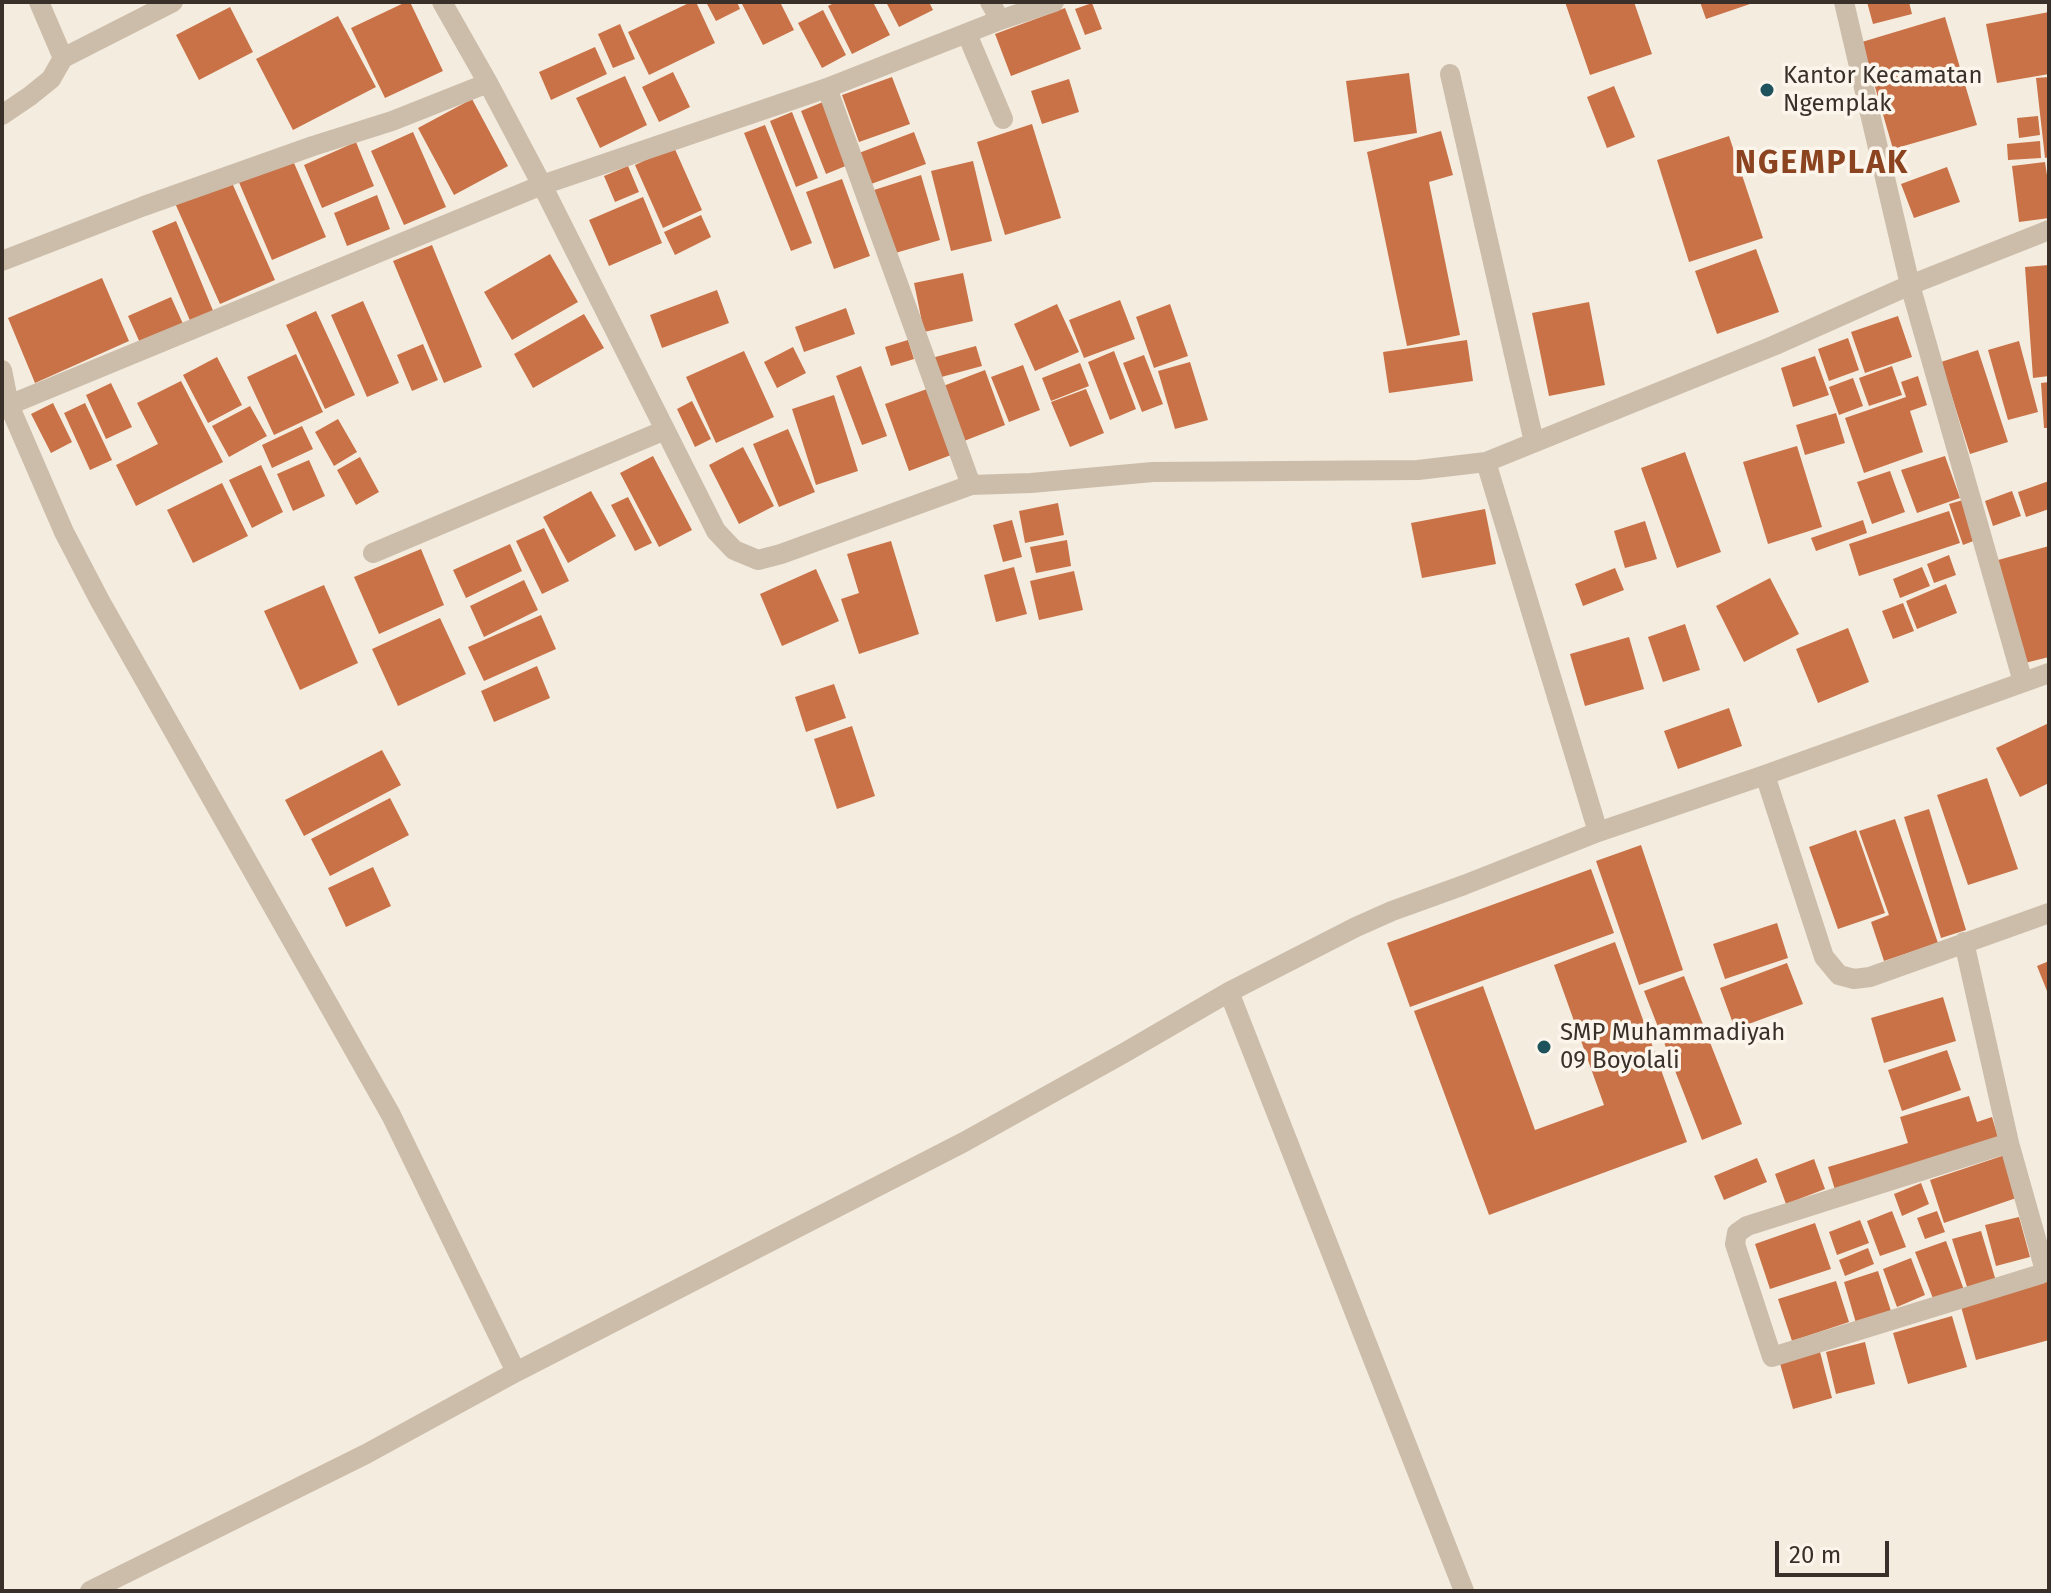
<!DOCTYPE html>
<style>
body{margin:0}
#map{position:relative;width:2051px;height:1593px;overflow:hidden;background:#f4ecdf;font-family:"Fira Sans",sans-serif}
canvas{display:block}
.frame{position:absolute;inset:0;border:4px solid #3a302a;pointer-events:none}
.scale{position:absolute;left:1775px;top:1541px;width:114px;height:36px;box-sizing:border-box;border:4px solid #3a302a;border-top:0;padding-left:10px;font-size:24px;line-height:28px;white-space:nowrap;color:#3a302a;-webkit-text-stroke:6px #fbf5ec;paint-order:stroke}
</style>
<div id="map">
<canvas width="2051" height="1593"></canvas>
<div class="frame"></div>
<div class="scale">20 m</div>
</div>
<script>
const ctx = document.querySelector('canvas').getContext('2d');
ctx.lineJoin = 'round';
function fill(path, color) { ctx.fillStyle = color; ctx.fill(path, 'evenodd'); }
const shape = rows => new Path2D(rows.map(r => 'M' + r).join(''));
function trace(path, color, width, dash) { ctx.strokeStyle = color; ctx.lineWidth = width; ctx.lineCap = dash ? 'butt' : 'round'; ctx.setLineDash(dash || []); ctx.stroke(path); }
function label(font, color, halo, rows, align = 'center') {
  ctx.font = font + ' "Fira Sans",sans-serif'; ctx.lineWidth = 7; ctx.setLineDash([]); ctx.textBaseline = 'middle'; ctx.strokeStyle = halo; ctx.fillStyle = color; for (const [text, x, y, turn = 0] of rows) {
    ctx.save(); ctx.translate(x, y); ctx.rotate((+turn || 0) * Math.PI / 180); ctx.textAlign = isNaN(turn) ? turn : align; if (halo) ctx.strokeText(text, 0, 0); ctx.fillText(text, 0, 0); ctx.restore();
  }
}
fill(shape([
 [406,2,410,2,443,71,385,98,351,28],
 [691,2,696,2,715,43,649,75,628,32],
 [706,2,737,2,740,9,716,21],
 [741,2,780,2,794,30,763,45],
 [836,2,873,2,890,35,852,54,828,6],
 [886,2,929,2,933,10,899,27],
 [1565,2,1634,2,1652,54,1590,75],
 [1700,2,1753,2,1753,3,1706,19],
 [1867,2,1909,2,1912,14,1873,24],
 [1092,3,1102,29,1085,35,1075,9],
 [230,7,253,52,199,80,176,35],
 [1065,8,1081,49,1011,76,995,34],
 [823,10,846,55,822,68,798,23],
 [2049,12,2049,74,1997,83,1986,24],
 [338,16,376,87,293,130,256,59],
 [1945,17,1977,125,1893,149,1862,42],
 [620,24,635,59,613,68,598,34],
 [595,47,607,74,551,100,539,72],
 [673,72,690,107,659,122,642,87],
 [1409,73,1417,133,1354,142,1346,81],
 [625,76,647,125,600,148,576,98],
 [892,77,910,124,859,142,842,95],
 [2049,77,2049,157,2045,158,2036,78],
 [1069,79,1079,112,1042,124,1031,91],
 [1614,86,1635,137,1607,148,1587,97],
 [472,99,508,166,454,195,418,128],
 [823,102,848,165,826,174,801,111],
 [792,112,818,178,796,187,770,121],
 [2038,116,2040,135,2019,138,2017,118],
 [1032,124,1061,218,1005,235,977,142],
 [765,125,812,243,791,251,744,133],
 [1441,131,1453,175,1429,182,1460,335,1407,346,1367,152],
 [413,132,446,207,404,225,371,151],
 [914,132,926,164,871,184,859,153],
 [1729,136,1763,238,1689,262,1657,160],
 [2040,141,2041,158,2008,160,2007,144],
 [356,142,374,186,322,208,304,165],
 [674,147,702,210,663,228,635,165],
 [291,156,326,237,272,260,238,180],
 [973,161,992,241,951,251,931,171],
 [2045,162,2049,188,2049,218,2019,222,2012,166],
 [628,166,639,192,615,202,604,176],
 [1947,167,1960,202,1914,218,1901,184],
 [921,175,940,240,892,254,874,190],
 [229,176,275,280,220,304,174,201],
 [842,179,870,256,834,269,806,192],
 [377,195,390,229,347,246,334,213],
 [643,197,662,243,609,266,589,220],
 [701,215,711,237,675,255,664,232],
 [176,221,214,313,191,323,152,231],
 [432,245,482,367,444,383,393,261],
 [1756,249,1779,312,1717,334,1695,271],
 [550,254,578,302,512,340,484,292],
 [2049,265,2049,376,2033,378,2025,267],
 [963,273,973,321,924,332,914,283],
 [102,278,129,341,35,383,8,318],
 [717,290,729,323,662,348,650,315],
 [171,297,184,326,141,345,128,316],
 [1120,300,1135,339,1084,358,1069,320],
 [363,301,399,383,367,397,331,315],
 [1589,302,1605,385,1549,396,1532,313],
 [1057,304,1079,352,1035,371,1014,324],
 [1170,304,1188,356,1154,368,1136,317],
 [846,308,855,334,804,352,795,327],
 [316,311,355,395,325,409,286,325],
 [584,314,604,348,533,388,514,354],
 [1898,316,1912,357,1865,373,1851,332],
 [1848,338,1859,370,1829,381,1818,349],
 [908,340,914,359,891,366,885,347],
 [1467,340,1473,381,1389,393,1383,352],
 [2019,341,2038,412,2008,420,1988,350],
 [423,344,438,380,412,391,397,355],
 [976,346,982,366,934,379,928,359],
 [793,347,806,373,777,388,764,362],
 [1978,350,2008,442,1970,454,1941,362],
 [744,351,774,417,716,443,686,377],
 [1114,351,1136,409,1110,420,1088,362],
 [296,354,323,412,274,435,247,377],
 [1144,355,1163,404,1142,412,1123,363],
 [1815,356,1829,395,1793,407,1781,368],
 [217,357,242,405,208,423,183,375],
 [1190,362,1208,420,1175,429,1158,371],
 [1080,363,1089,386,1051,401,1042,378],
 [1023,365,1040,410,1009,422,991,377],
 [861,366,887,436,862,445,836,376],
 [1892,366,1902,395,1869,406,1859,378],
 [985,370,1005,425,959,443,938,388],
 [1918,376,1927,405,1910,411,1923,452,1864,473,1845,418,1906,397,1901,382],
 [1853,378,1863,406,1839,415,1829,387],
 [181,381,223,462,136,506,116,465,158,444,137,403],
 [2049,382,2049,428,2044,428,2041,383],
 [111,383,132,427,106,439,86,395],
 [927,389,951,455,909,471,885,404],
 [1086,389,1104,433,1070,447,1051,402],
 [834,395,858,471,816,485,792,409],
 [692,401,711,439,695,447,677,409],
 [53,403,72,442,51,453,31,414],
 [85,403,112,460,90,470,64,413],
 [250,406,267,436,229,457,212,426],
 [1836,413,1845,443,1805,455,1796,425],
 [338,419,357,452,334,466,315,432],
 [302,426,313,449,272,468,262,445],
 [788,429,815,492,779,507,753,444],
 [1797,446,1822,527,1768,544,1743,462],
 [743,447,774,506,739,524,709,465],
 [1685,452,1721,552,1677,568,1641,468],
 [653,456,692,530,659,547,620,473],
 [1945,456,1960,498,1917,513,1901,470],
 [360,457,379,492,356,505,337,470],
 [309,460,325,496,293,511,277,474],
 [261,465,283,512,252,528,229,480],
 [1890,471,1905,512,1872,524,1857,482],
 [2049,481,2049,509,2026,517,2018,492],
 [222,483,248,536,193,563,167,510],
 [591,491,616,536,568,563,543,517],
 [2012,491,2021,516,1993,526,1985,501],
 [628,497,652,543,635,551,611,505],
 [1963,500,1976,540,1963,545,1949,504],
 [1058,503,1064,535,1025,543,1019,511],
 [1485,509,1496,564,1422,578,1411,523],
 [1949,511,1960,543,1859,576,1849,544],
 [1012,520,1022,557,1003,562,993,525],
 [1863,520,1867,533,1816,551,1811,538],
 [1645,521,1657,559,1625,568,1614,531],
 [544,528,569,581,542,594,516,541],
 [1067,540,1071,566,1036,573,1030,547],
 [891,541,919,634,859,654,841,599,859,593,847,554],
 [510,544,522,571,466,598,453,570],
 [2049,546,2049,657,2025,663,1998,560],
 [421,549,444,605,379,634,354,577],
 [1949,555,1956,575,1934,583,1927,564],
 [1014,567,1027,614,996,622,984,575],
 [1922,567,1930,586,1900,598,1893,579],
 [1615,568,1624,590,1583,606,1575,584],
 [816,569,839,621,782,646,760,594],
 [1074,571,1083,610,1039,620,1030,581],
 [1770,578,1799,634,1744,662,1716,606],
 [524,580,538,610,484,637,470,606],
 [1946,584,1957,613,1917,629,1906,601],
 [324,585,358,663,300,690,264,611],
 [1903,603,1914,631,1893,639,1882,611],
 [541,615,556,649,484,681,468,647],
 [440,618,466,674,398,706,372,649],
 [1685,624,1700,670,1663,682,1648,637],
 [1848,628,1869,682,1818,703,1796,649],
 [1629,637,1644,689,1585,706,1570,654],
 [537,666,550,698,494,722,481,691],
 [834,684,846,718,806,732,795,697],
 [1729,708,1742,746,1678,769,1664,731],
 [2049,723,2049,783,2020,797,1996,748],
 [852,726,875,796,837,809,814,739],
 [382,750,401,785,304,836,285,800],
 [1987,778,2018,869,1968,885,1937,795],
 [390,798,409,835,330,876,311,839],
 [1929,809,1966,930,1941,938,1904,817],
 [1895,819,1938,943,1884,961,1871,922,1889,915,1859,831],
 [1856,830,1885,913,1838,929,1809,847],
 [1641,845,1683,970,1639,985,1596,861],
 [373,867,391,906,346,927,328,888],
 [1591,869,1614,933,1410,1007,1387,943],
 [1777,923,1788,958,1725,979,1713,944],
 [1615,942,1687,1142,1489,1215,1414,1011,1483,986,1535,1130,1604,1105,1554,965],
 [2049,961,2049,996,2037,966],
 [1787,963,1803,1004,1735,1029,1720,988],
 [1684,976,1742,1124,1702,1140,1644,991],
 [1943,997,1956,1041,1884,1063,1871,1018],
 [1947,1050,1961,1090,1902,1111,1888,1070],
 [1969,1096,1977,1122,1992,1117,2000,1144,1836,1193,1828,1167,1908,1143,1900,1117],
 [2005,1155,2019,1197,1944,1223,1930,1180],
 [1757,1158,1767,1182,1724,1200,1714,1176],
 [1814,1159,1825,1189,1786,1204,1775,1174],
 [1921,1183,1929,1204,1902,1216,1894,1194],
 [1892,1211,1906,1247,1880,1256,1867,1221],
 [1937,1211,1945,1232,1925,1239,1917,1218],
 [2019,1217,2030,1257,1996,1266,1985,1225],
 [1860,1220,1869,1243,1837,1255,1829,1232],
 [1815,1223,1831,1269,1770,1289,1755,1244],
 [1981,1231,1996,1281,1968,1290,1952,1239],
 [1946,1241,1964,1290,1934,1301,1915,1252],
 [1868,1248,1874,1264,1845,1276,1839,1260],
 [1911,1258,1925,1295,1897,1307,1883,1269],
 [1878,1271,1891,1311,1856,1323,1844,1282],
 [2048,1279,2049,1340,1976,1360,1960,1303],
 [1836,1281,1849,1322,1792,1341,1778,1299],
 [1952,1316,1967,1367,1908,1384,1893,1333],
 [1865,1342,1875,1384,1836,1394,1826,1352],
 [1819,1348,1832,1398,1793,1409,1779,1360]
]), '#c97247');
trace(shape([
 [442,2,488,83,542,185,716,531,734,550,758,560,781,554,971,485,1031,483,1153,472,1418,470,1486,462,1773,346,1910,285,2049,230],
 [990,2,1000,20],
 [1844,2,1910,285,2023,682],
 [967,34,1003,119],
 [63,58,173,2],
 [1450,74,1534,442],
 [827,88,971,485],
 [2,115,30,96,51,79,63,58,39,2],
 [2,261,144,206,313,146,392,121,488,83],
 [2,370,9,405,64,532,100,601,391,1115,516,1372],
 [9,405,542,185,827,88,1000,20,1054,2],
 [1486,462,1598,832],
 [373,553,665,430],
 [1765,775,1824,957,1839,975,1854,979,1870,977,2049,913],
 [1964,942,2009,1143,2044,1267,2043,1271,2041,1274,1772,1357,1735,1244,1737,1233,1747,1226,2009,1143],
 [1229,992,1464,1591],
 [90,1591,366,1454,516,1372,964,1142,1124,1053,1229,992,1356,927,1392,911,1464,885,1598,832,1765,775,2049,673]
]), '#ccbdaa', 20);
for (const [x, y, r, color] of [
 [1767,90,8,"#1e535d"],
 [1544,1047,8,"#1e535d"]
]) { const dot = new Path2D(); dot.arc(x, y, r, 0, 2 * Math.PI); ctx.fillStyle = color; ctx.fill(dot); trace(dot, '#fbf5ec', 3); }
label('24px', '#3a302a', '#fbf5ec', [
 ["Kantor Kecamatan",1783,76],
 ["Ngemplak",1783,104],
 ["SMP Muhammadiyah",1560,1033],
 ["09 Boyolali",1560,1061]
], 'left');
ctx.letterSpacing = '2px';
label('bold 32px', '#8b4320', '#fbf5ec', [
 ["NGEMPLAK",1822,164]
]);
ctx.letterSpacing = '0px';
</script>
